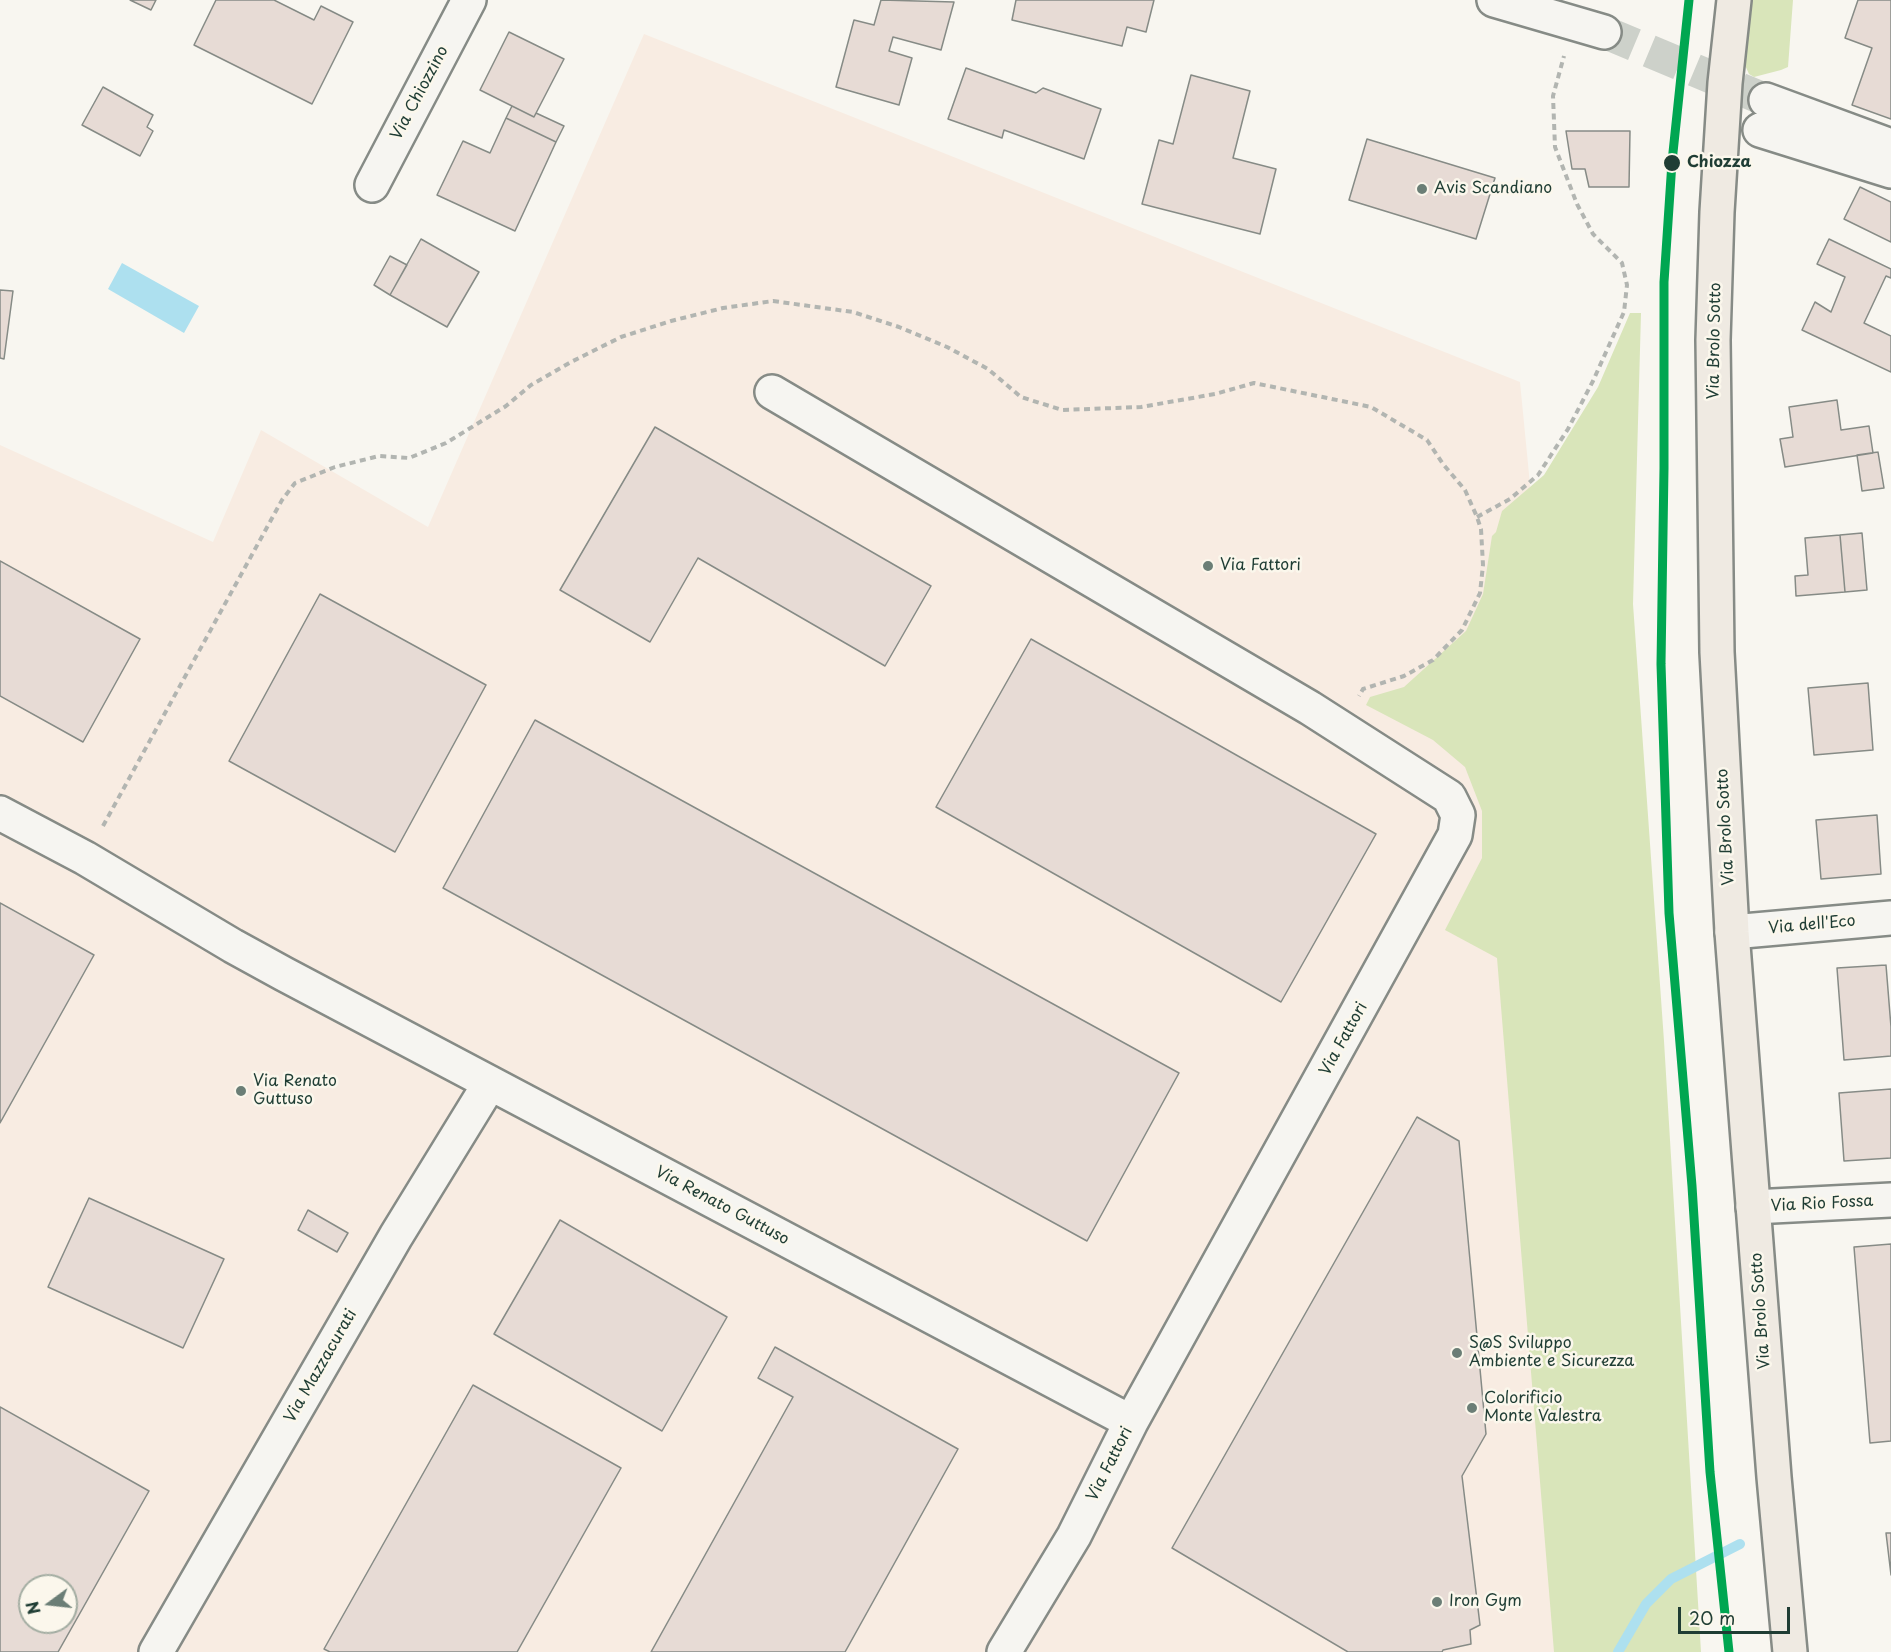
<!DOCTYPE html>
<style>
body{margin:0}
#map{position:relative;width:1891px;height:1652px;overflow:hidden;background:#f8f6f0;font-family:"Playpen Sans",sans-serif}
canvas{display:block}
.north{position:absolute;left:18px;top:1574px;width:60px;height:60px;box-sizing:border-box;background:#fbf7ec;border:2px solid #a3ada2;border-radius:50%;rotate:255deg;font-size:16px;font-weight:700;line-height:24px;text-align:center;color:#1f3d34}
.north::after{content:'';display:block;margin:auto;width:21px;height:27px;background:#6b7e76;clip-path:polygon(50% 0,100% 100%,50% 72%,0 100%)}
.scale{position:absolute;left:1678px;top:1607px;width:112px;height:27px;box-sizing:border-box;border:3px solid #1f3d34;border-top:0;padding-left:8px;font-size:18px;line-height:21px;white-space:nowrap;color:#1f3d34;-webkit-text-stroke:4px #fbf7ec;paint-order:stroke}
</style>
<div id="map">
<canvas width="1891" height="1652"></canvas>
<div class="north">N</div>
<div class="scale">20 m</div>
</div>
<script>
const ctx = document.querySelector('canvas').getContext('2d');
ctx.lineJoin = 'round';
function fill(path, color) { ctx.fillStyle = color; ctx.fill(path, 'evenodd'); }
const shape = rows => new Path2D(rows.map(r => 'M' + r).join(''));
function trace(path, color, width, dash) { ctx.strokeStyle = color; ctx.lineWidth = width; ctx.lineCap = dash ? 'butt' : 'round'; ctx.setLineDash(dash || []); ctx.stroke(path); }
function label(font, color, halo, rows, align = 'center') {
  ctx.font = font + ' "Playpen Sans",sans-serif'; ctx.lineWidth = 5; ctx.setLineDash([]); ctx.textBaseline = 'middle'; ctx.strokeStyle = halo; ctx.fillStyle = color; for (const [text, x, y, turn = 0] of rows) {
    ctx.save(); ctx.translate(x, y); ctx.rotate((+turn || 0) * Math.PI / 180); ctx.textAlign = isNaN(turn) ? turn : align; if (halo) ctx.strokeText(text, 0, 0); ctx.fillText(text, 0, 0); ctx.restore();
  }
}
fill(shape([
 [644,34,1520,382,1644,1652,0,1652,0,445,213,542,261,430,428,527],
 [30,1586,66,1586,66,1622,30,1622]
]), '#f8ece2');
fill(shape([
 [1751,0,1793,0,1788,67,1781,70,1754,77,1749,74,1744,63],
 [1630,313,1641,313,1633,604,1664,1041,1701,1652,1554,1652,1497,958,1445,930,1482,858,1482,811,1465,767,1433,740,1366,705,1370,697,1404,687,1466,631,1483,594,1492,536,1496,532,1502,511,1544,475,1598,387]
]), '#d9e5ba');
fill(shape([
 [122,263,199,306,184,333,108,289]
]), '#ade0ef');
trace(shape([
 [1618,1652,1646,1604,1671,1579,1740,1544]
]), '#ade0ef', 10);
const building = shape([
 [130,0,156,0,151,10,130,0],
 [216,0,274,0,314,20,321,6,353,22,312,104,194,45,216,0],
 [881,0,954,2,941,50,893,37,889,51,912,58,899,105,836,87,854,20,874,25,881,0],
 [1016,0,1154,0,1146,32,1127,27,1122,46,1012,20,1016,0],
 [1858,0,1891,0,1891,119,1852,105,1872,48,1845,38,1858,0],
 [509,32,564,59,534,117,480,90,509,32],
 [966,68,1036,93,1043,88,1101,109,1084,159,1004,130,1002,138,948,119,966,68],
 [1191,75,1250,91,1233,158,1276,169,1260,234,1142,204,1159,140,1173,144,1191,75],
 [103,87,153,115,147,127,153,131,140,156,82,125,103,87],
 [512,106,534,117,536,113,564,126,556,142,506,118,512,106],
 [506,118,556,142,515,231,437,195,463,141,490,153,506,118],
 [1566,131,1630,131,1629,187,1589,187,1585,169,1572,169,1566,131],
 [1367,139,1495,178,1476,239,1349,200,1367,139],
 [1860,187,1891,202,1891,242,1844,219,1860,187],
 [421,239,479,272,447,327,390,295,421,239],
 [1829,239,1891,269,1891,278,1886,276,1864,323,1891,336,1891,372,1802,330,1815,302,1831,312,1845,277,1817,264,1829,239],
 [390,256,407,265,390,295,374,285,390,256],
 [0,290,13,291,4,359,0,358,0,290],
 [1837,400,1841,430,1869,426,1873,453,1785,467,1780,439,1793,437,1789,407,1837,400],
 [655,427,931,586,885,666,698,558,650,642,560,590,655,427],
 [1878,452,1884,488,1862,491,1857,455,1878,452],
 [1862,533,1867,590,1845,592,1840,535,1862,533],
 [1840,535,1845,592,1796,596,1795,576,1808,575,1805,538,1840,535],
 [0,561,140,639,83,742,0,696,0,561],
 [320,594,486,685,395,852,229,761,320,594],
 [1031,639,1376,834,1281,1002,936,807,1031,639],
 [1868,683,1873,750,1814,755,1808,688,1868,683],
 [535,720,1179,1073,1087,1241,443,888,535,720],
 [1877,815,1881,874,1821,879,1816,820,1877,815],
 [0,903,94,955,0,1123,0,903],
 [1886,965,1891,1027,1891,1056,1844,1060,1837,968,1886,965],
 [1891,1089,1891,1158,1844,1161,1839,1093,1891,1089],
 [1417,1117,1459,1141,1486,1434,1462,1476,1480,1625,1470,1630,1471,1644,1443,1650,1442,1652,1348,1652,1172,1548,1417,1117],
 [89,1198,224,1259,183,1348,48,1287,89,1198],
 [308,1210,348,1233,337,1252,298,1230,308,1210],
 [560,1220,727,1317,662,1431,494,1334,560,1220],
 [1891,1244,1891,1441,1870,1443,1854,1247,1891,1244],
 [775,1347,958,1449,845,1652,651,1652,793,1397,758,1378,775,1347],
 [473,1385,621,1468,517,1652,330,1652,324,1649,473,1385],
 [0,1407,149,1491,58,1652,0,1652,0,1407],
 [30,1586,66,1586,66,1622,30,1622,30,1586],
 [1886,1533,1891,1533,1891,1575,1886,1533]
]);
fill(building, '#e7dbd5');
trace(building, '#868b86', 1.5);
trace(shape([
 [1604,32,1766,100]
]), '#cdd1ca', 33, [33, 16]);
const minor = shape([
 [1494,0,1604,32],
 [1766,100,1891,146],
 [1760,130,1891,171],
 [372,185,469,0],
 [772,392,1310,708,1449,797,1458,815,1455,835,1131,1422,1074,1536,1004,1652],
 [0,813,85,858,233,946,284,974,1131,1422],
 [1732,932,1891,918],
 [1753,1207,1891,1200],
 [156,1652,396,1236,490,1083]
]);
const major = shape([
 [1734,0,1725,83,1717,212,1713,340,1717,652,1732,932,1774,1477,1790,1652]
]);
trace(minor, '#868b86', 38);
trace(major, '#868b86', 38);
trace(shape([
 [1477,517,1510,499,1538,475,1568,429,1593,381,1624,312,1627,285,1622,263,1593,234,1577,204,1555,147,1553,96,1564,56],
 [103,826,282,500,295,483,335,467,379,456,409,458,446,443,506,406,531,385,571,362,621,337,671,321,723,308,773,301,853,312,899,327,947,347,988,369,1021,397,1062,410,1141,407,1215,394,1254,383,1371,407,1427,440,1443,464,1465,490,1477,517,1481,529,1483,565,1480,593,1462,630,1433,660,1404,676,1363,689,1359,696]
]), '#b2b5b1', 4, [6, 4.5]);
trace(minor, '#f6f5f1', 33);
trace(major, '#efeae2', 33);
trace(shape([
 [1689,0,1672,162,1664,282,1664,468,1661,664,1669,913,1692,1186,1710,1472,1729,1652]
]), '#00a651', 9);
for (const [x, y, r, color] of [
 [1672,163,9,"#1f3d34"],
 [1422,189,6,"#6b7e76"],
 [1208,566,6,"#6b7e76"],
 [241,1091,6,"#6b7e76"],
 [1457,1353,6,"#6b7e76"],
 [1472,1408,6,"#6b7e76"],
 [1437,1602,6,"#6b7e76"]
]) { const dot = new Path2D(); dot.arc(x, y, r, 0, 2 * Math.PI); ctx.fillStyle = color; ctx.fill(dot); trace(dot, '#fbf7ec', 2); }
label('16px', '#1f3d34', '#fbf7ec', [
 ["Via Chiozzino",420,93,-62],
 ["Via Brolo Sotto",1715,341,-89],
 ["Via Brolo Sotto",1726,827,-93],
 ["Via dell'Eco",1812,925,-5],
 ["Via Fattori",1344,1039,-61],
 ["Via Rio Fossa",1822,1204,-3],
 ["Via Renato Guttuso",722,1206,28],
 ["Via Brolo Sotto",1761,1311,-94],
 ["Via Mazzacurati",321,1366,-60],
 ["Via Fattori",1110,1464,-63]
]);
label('bold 16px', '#1f3d34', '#fbf7ec', [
 ["Chiozza",1687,163]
], 'left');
label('16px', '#1f3d34', '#fbf7ec', [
 ["Avis Scandiano",1434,189],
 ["Via Fattori",1220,566],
 ["Via Renato",253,1082],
 ["Guttuso",253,1100],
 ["S@S Sviluppo",1469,1344],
 ["Ambiente e Sicurezza",1469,1362],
 ["Colorificio",1484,1399],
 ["Monte Valestra",1484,1417],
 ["Iron Gym",1449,1602]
], 'left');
</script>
